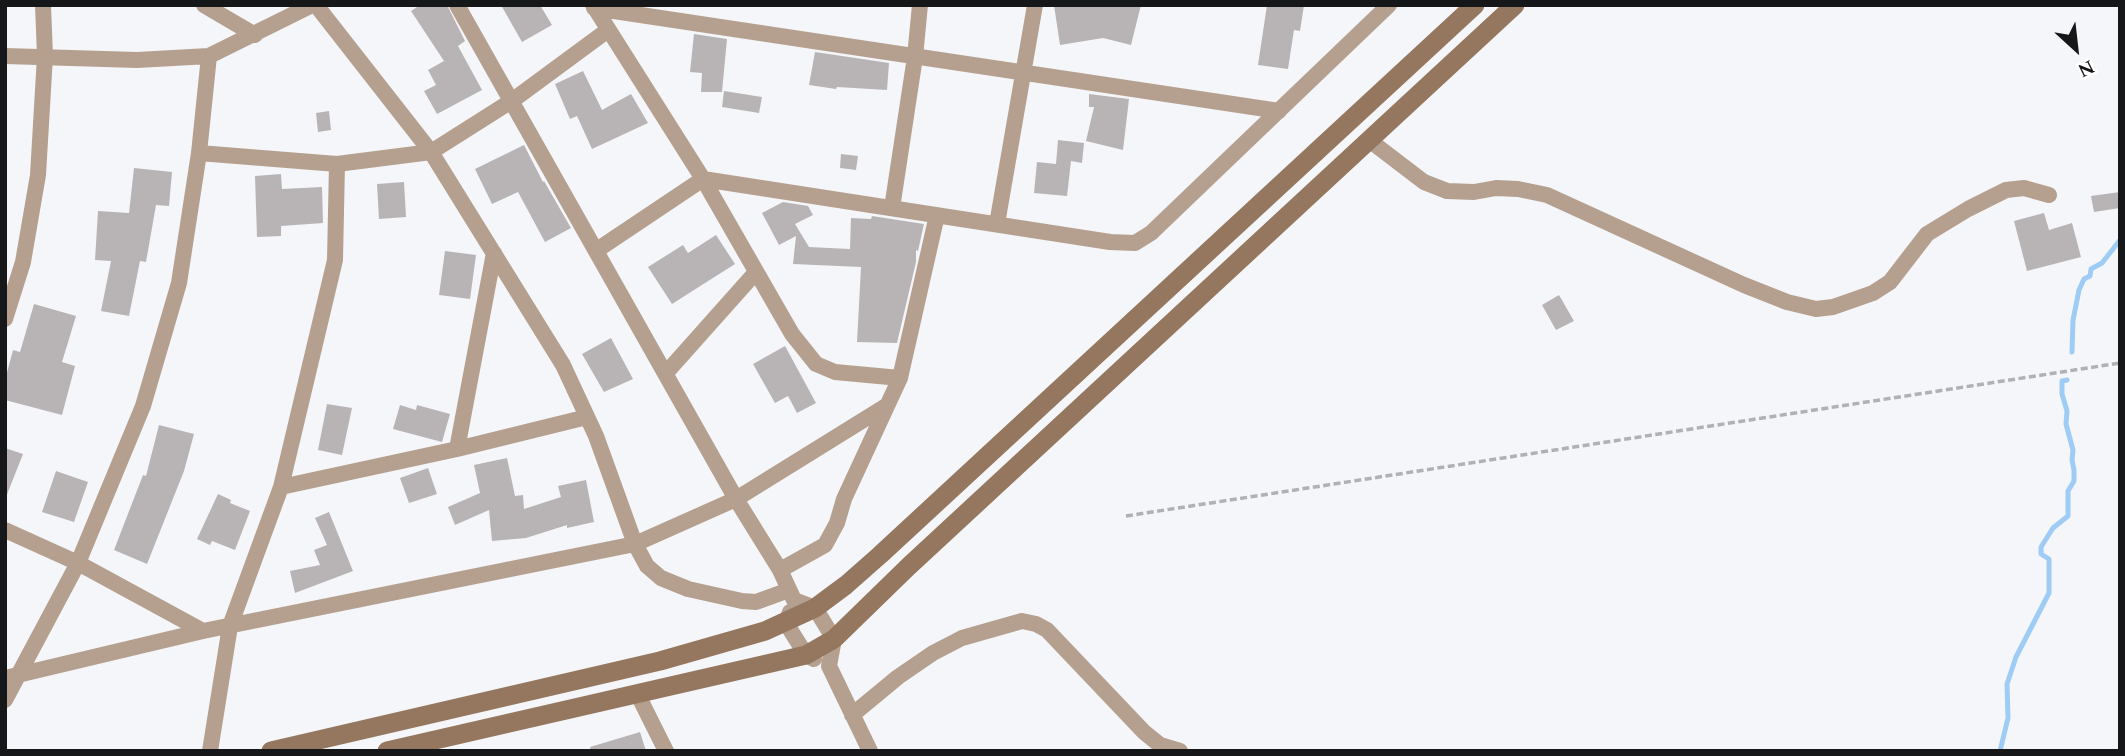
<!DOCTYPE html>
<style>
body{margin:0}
#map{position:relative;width:2125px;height:756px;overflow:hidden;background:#f5f6f9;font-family:Spectral,serif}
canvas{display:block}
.frame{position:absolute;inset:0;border:7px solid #161718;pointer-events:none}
.north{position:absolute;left:2041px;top:14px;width:70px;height:70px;-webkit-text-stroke:5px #fff;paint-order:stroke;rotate:153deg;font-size:19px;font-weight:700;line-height:28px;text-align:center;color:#161718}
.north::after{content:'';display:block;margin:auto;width:24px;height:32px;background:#161718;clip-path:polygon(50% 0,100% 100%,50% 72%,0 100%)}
</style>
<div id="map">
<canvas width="2125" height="756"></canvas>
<div class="frame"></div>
<div class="north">N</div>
</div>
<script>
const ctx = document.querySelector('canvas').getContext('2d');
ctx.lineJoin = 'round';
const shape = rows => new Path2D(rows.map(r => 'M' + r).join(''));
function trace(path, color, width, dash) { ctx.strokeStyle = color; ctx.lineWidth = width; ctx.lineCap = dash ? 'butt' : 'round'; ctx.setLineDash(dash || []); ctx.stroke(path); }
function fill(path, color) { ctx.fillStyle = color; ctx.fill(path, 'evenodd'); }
trace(shape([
 [2072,352,2073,320,2079,290,2084,279,2090,276,2091,269,2102,263,2120,240],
 [2000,751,2008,718,2007,684,2016,657,2049,593,2049,559,2041,554,2041,547,2053,528,2068,516,2068,491,2074,481,2074,470,2072,460,2073,450,2066,424,2067,411,2062,394,2062,381,2067,380]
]), '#9eccf5', 5);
fill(shape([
 [420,5,447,5,465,41,458,46,482,90,437,114,424,91,436,85,428,70,444,61,411,11],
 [501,5,540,5,552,25,522,42],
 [1054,5,1141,5,1131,45,1103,38,1060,45],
 [1267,5,1304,5,1300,31,1294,30,1288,69,1258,65],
 [694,34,727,39,722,92,701,92,702,73,690,72],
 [815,52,889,63,887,90,837,87,836,89,809,85],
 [583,71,602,110,631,94,648,123,592,149,577,116,570,119,555,84],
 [724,91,762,97,759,113,722,107],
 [1089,94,1129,99,1123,150,1086,141,1094,107,1089,107],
 [329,111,331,130,318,132,316,113],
 [1058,140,1084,143,1082,163,1071,161,1067,196,1034,193,1037,162,1056,164],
 [524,145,543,182,544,181,571,228,545,242,518,192,492,204,475,169],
 [841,154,858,156,856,170,840,168],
 [134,168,172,172,169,206,156,205,146,262,140,261,129,316,101,311,111,261,95,260,98,211,129,213],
 [281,174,282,189,322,187,323,223,281,226,281,236,257,237,255,176],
 [404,182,406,217,379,219,377,184],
 [2120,192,2120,208,2094,212,2091,196],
 [783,202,808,206,813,215,795,224,809,247,850,249,851,218,871,219,872,216,924,224,918,251,916,250,916,262,897,343,857,342,861,267,793,264,796,236,779,245,762,213],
 [2044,213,2049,230,2072,223,2081,257,2027,271,2014,221],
 [716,235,735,264,672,304,648,267,683,245,688,253],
 [445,251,476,255,470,299,439,295],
 [1559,295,1574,321,1556,330,1542,305],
 [34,304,76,316,62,362,75,366,62,415,5,400,5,380,13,350,20,352],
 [611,338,633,379,604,392,582,354],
 [785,346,816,403,797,413,788,396,775,403,753,364],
 [327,404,352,408,342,455,318,450],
 [400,405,416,410,417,405,450,414,442,442,393,429],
 [159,425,194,434,184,471,147,564,114,550,143,475,146,476],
 [5,448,23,454,6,497,5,496],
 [507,458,515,496,523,495,524,509,561,497,558,486,586,480,594,522,567,528,567,525,526,538,492,541,489,510,455,525,448,507,480,493,474,465],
 [428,468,437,494,409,503,400,478],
 [56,471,88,482,74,522,42,512],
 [218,494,231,500,230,503,250,511,235,550,212,541,210,545,197,539],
 [329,512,353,571,295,593,290,571,320,565,314,550,327,545,315,518],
 [640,732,646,751,591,751,590,747]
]), '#b8b4b5');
trace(shape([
 [1126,516,2120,363]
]), '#b0b1b3', 3.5, [7, 3.5]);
trace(shape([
 [204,5,255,35],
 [316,5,431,152,563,365,596,436,635,544,647,566,661,578,688,589,742,601,756,602,789,590],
 [457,5,736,499,780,570,794,600,815,608,834,639,829,666,870,751],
 [593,5,703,179,792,334,816,364,835,372,900,378],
 [594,8,1279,111],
 [5,56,137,60,209,56,312,5],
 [1369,140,1424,182,1447,191,1474,192,1496,188,1518,189,1547,195,1744,285,1787,302,1816,309,1833,307,1873,293,1890,282,1927,234,1968,209,2006,190,2024,188,2049,195],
 [199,153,337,164,431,152,513,100,608,30],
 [892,208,915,57,920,5],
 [997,224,1035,5],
 [597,250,703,179,1110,242,1135,243,1151,233,1389,5],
 [5,319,23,262,38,175,45,56,43,5],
 [666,373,756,272],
 [457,449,494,253],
 [281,487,457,449,587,417],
 [5,530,78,563,203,631],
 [780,570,825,545,837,523,844,499,900,378,937,215],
 [790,612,786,623,806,655,814,659],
 [5,678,203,631,635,544,736,499,886,406],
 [638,695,666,751],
 [5,700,78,563,143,406,179,283,199,153,209,56],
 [852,715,898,677,933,653,962,638,1022,621,1036,624,1047,630,1144,732,1160,745,1180,751],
 [210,751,230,626,281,487,335,260,337,164]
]), '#b5a08f', 16);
trace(shape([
 [271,751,660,661,765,631,815,608,846,585,880,555,1475,5],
 [387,751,806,655,834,639,909,566,1515,5]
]), '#94775e', 19);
</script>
